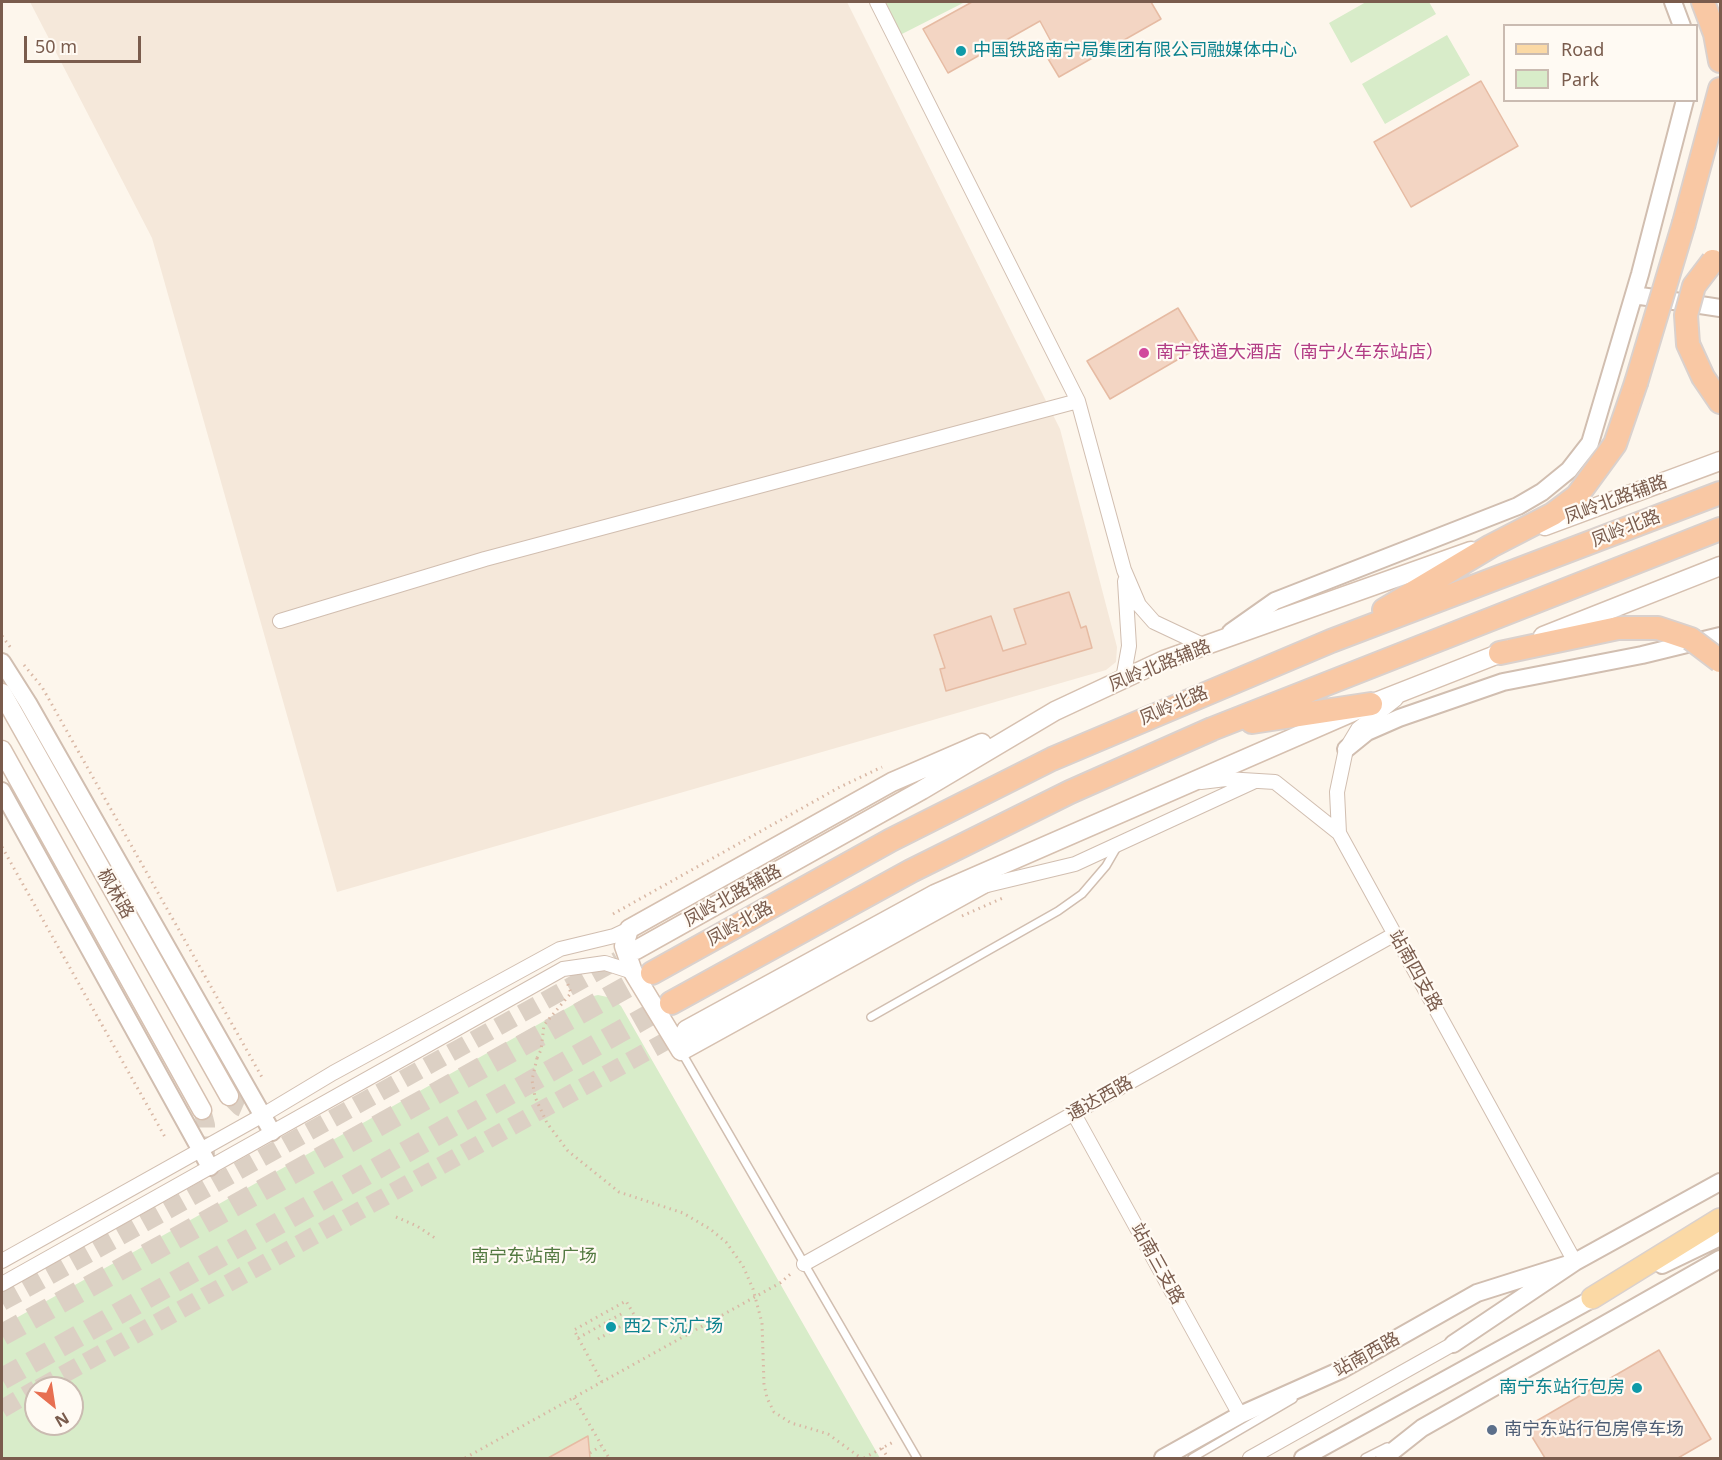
<!DOCTYPE html>
<meta charset="utf-8">
<style>
body{margin:0}
#map{position:relative;width:1722px;height:1460px;overflow:hidden;background:#fdf6ec;font-family:"Noto Sans",sans-serif}
canvas{display:block}
.frame{position:absolute;inset:0;border:3px solid #7a5c4d;pointer-events:none}
.legend{position:absolute;left:1503px;top:24px;width:195px;height:78px;box-sizing:border-box;background:#fffaf3;border:2px solid #cabbb1;margin:0;padding:8px 10px;list-style:none;font-size:18px;color:#7a5c4d}
.legend li{display:flex;align-items:center;gap:12px;height:30px}
.legend b{width:30px;border:2px solid #cabbb1}
.north{position:absolute;left:24px;top:1376px;width:60px;height:60px;box-sizing:border-box;background:#fffaf3;border:2px solid #cabbb1;border-radius:50%;rotate:150deg;font-size:16px;font-weight:700;line-height:24px;text-align:center;color:#7a5c4d}
.north::after{content:'';display:block;margin:auto;width:21px;height:27px;background:#e76f51;clip-path:polygon(50% 0,100% 100%,50% 72%,0 100%)}
.scale{position:absolute;left:24px;top:36px;width:117px;height:27px;box-sizing:border-box;border:3px solid #7a5c4d;border-top:0;padding-left:8px;font-size:18px;line-height:21px;white-space:nowrap;color:#7a5c4d;-webkit-text-stroke:4px #fffaf3;paint-order:stroke}
</style>
<div id="map">
<canvas width="1722" height="1460"></canvas>
<div class="frame"></div>
<ul class="legend">
<li><b style="height:8px;background:#fbd9a5"></b>Road</li>
<li><b style="height:16px;background:#d8ecc9"></b>Park</li>
</ul>
<div class="north">N</div>
<div class="scale">50 m</div>
</div>
<script>
const ctx = document.querySelector('canvas').getContext('2d');
ctx.lineJoin = 'round';
function fill(path, color) { ctx.fillStyle = color; ctx.fill(path, 'evenodd'); }
const shape = rows => new Path2D(rows.map(r => 'M' + r).join(''));
function trace(path, color, width, dash) { ctx.strokeStyle = color; ctx.lineWidth = width; ctx.lineCap = dash ? 'butt' : 'round'; ctx.setLineDash(dash || []); ctx.stroke(path); }
function label(font, color, halo, rows, align = 'center') {
  ctx.font = font + ' "Noto Sans","Noto Sans SC",sans-serif'; ctx.lineWidth = 4.5; ctx.setLineDash([]); ctx.textBaseline = 'middle'; ctx.strokeStyle = halo; ctx.fillStyle = color; for (const [text, x, y, turn = 0] of rows) {
    ctx.save(); ctx.translate(x, y); ctx.rotate((+turn || 0) * Math.PI / 180); ctx.textAlign = isNaN(turn) ? turn : align; if (halo) ctx.strokeText(text, 0, 0); ctx.fillText(text, 0, 0); ctx.restore();
  }
}
fill(shape([
 [30,2,847,2,1060,429,1117,647,1116,662,1106,670,337,892,152,238]
]), '#f5e8da');
fill(shape([
 [886,2,965,2,900,35],
 [1366,2,1429,2,1436,14,1351,63,1329,23],
 [1447,35,1470,75,1385,124,1362,84],
 [598,995,612,998,621,1006,880,1458,2,1458,2,1326,585,998],
 [36,1388,72,1388,72,1424,36,1424]
]), '#d8ecc9');
const building = shape([
 [972,2,1151,2,1161,19,1059,77,1044,52,1054,47,1040,21,948,73,923,29,972,2],
 [1481,81,1518,146,1411,207,1374,142,1481,81],
 [1178,308,1201,346,1110,399,1087,361,1178,308],
 [1069,592,1081,628,1086,626,1092,648,946,691,940,669,945,668,934,635,991,616,1003,651,1026,644,1014,609,1069,592],
 [1659,1350,1711,1439,1678,1458,1545,1458,1526,1427,1659,1350],
 [588,1436,590,1458,548,1458,588,1436]
]);
fill(building, '#f3d5c3');
trace(building, '#e6bba3', 1.5);
trace(shape([
 [229,1096,240,1107,272,1121],
 [202,1110,206,1125,206,1162],
 [2,1302,618,960],
 [39,1388,686,1030],
 [2,1409,36,1389]
]), '#dcd0c4', 18, [18, 9]);
trace(shape([
 [2,1335,652,973],
 [2,1379,671,1003]
]), '#dcd0c4', 22, [22, 11]);
const service = shape([
 [871,1017,1058,911,1082,894,1106,866,1117,847],
 [682,1053,917,1458],
 [1192,1458,1293,1399],
 [1365,1458,1387,1447]
]);
const minor = shape([
 [877,2,1078,401,1124,570,1139,605,1154,622,1205,646],
 [280,621,485,559,1078,401],
 [1123,679,1129,646,1125,581],
 [1201,782,1226,779,1275,782,1339,833,1575,1262],
 [1339,833,1337,792,1346,749,1358,729,1396,699],
 [979,887,1075,864,1253,782],
 [1074,1114,1240,1415],
 [2,1261,263,1115,333,1073,560,949,614,936,629,929],
 [804,1264,1395,934],
 [2,1284,563,969,605,963,633,972],
 [1250,1458,1453,1344]
]);
const tertiary = shape([
 [1673,2,1682,26],
 [1634,295,1720,308],
 [1231,632,1275,601,1518,506,1542,492,1569,470,1590,443,1640,274,1685,100],
 [2,662,28,703,272,1132],
 [1346,749,1367,732,1399,718,1503,682,1642,655,1720,636],
 [2,791,210,1167],
 [1662,1265,1720,1237],
 [1453,1344,1575,1262,1720,1182],
 [1163,1458,1240,1415,1341,1370,1477,1293,1575,1262],
 [1303,1458,1603,1293],
 [1384,1458,1422,1428,1720,1259]
]);
const secondary = shape([
 [1545,526,1720,461],
 [1543,636,1720,566],
 [2,693,229,1096],
 [982,743,892,782,629,929,624,946,633,972,681,1051,987,882],
 [2,750,202,1110],
 [636,950,922,790,1055,711,1164,660,1471,551],
 [686,1030,935,894,1371,704,1511,649]
]);
const primary = shape([
 [1592,1298,1720,1219]
]);
const trunk = shape([
 [1703,2,1715,34,1720,61],
 [1684,223,1720,89],
 [1688,344,1703,377,1720,402],
 [1384,610,1491,546,1553,514,1577,496,1615,444,1636,383],
 [1500,653,1618,628,1658,628,1691,639],
 [1252,722,1371,704],
 [652,973,891,840,1052,759,1331,641,1720,493],
 [671,1003,911,871,1070,792,1212,729,1720,529]
]);
trace(service, '#d1beb0', 10);
trace(minor, '#d1beb0', 16);
trace(tertiary, '#d1beb0', 20);
trace(secondary, '#d6c0b0', 21);
trace(primary, '#dad1cd', 24);
trace(trunk, '#dad1cd', 26);
trace(shape([
 [2,636,11,648],
 [24,665,42,687,263,1079],
 [2,847,165,1137],
 [613,914,838,788,882,767],
 [962,916,1005,897],
 [537,1058,541,1050,544,1025,571,993,567,982],
 [396,1217,417,1226,435,1238],
 [578,1338,623,1313],
 [598,1339,636,1318,626,1301,574,1330,602,1382],
 [574,1398,609,1458],
 [805,1427,828,1434,861,1458],
 [882,1448,888,1458],
 [590,1453,601,1446],
 [465,1458,780,1283,793,1272],
 [864,1458,895,1441]
]), '#d9b8a5', 3, [1.5, 4.5]);
trace(service, '#fff', 7);
trace(minor, '#fff', 14);
trace(tertiary, '#fff', 16);
trace(secondary, '#fff', 18);
trace(primary, '#fbd9a5', 21);
trace(trunk, '#f9c8a4', 22);
const trunkBridge = shape([
 [1688,344,1686,315,1694,286,1713,261],
 [1636,383,1684,223],
 [1691,639,1720,661]
]);
trace(trunkBridge, '#dad1cd', 26, []);
trace(shape([
 [537,1058,532,1080,535,1097,547,1123,568,1151,619,1192,683,1213,710,1229,726,1242,743,1266,753,1289,762,1323,764,1384,767,1398,774,1412,791,1423,805,1427]
]), '#d9b8a5', 3, [1.5, 4.5]);
trace(trunkBridge, '#f9c8a4', 22);
for (const [x, y, r, color] of [
 [961,51,6,"#0f9aa8"],
 [1144,353,6,"#d1479c"],
 [611,1327,6,"#0f9aa8"],
 [1637,1388,6,"#0f9aa8"],
 [1492,1430,6,"#5c6f8a"]
]) { const dot = new Path2D(); dot.arc(x, y, r, 0, 2 * Math.PI); ctx.fillStyle = color; ctx.fill(dot); trace(dot, '#fffaf3', 2); }
label('18px', '#0d838f', '#fffaf3', [
 ["中国铁路南宁局集团有限公司融媒体中心",973,51],
 ["西2下沉广场",623,1327],
 ["南宁东站行包房",1625,1388,"right"]
], 'left');
label('18px', '#b23c85', '#fffaf3', [
 ["南宁铁道大酒店（南宁火车东站店）",1156,353]
], 'left');
label('18px', '#7a5c4d', '#fffaf3', [
 ["凤岭北路辅路",1616,500,-20],
 ["凤岭北路",1626,529,-21],
 ["凤岭北路辅路",1160,666,-22],
 ["凤岭北路",1174,706,-23],
 ["枫林路",115,894,60],
 ["凤岭北路辅路",733,896,-29],
 ["凤岭北路",740,924,-29],
 ["站南四支路",1415,971,61],
 ["通达西路",1100,1099,-29],
 ["站南三支路",1157,1264,61],
 ["站南西路",1367,1355,-29]
]);
label('18px', '#537a41', '#fffaf3', [
 ["南宁东站南广场",534,1257]
]);
label('18px', '#4e5e75', '#fffaf3', [
 ["南宁东站行包房停车场",1504,1430]
], 'left');
</script>
